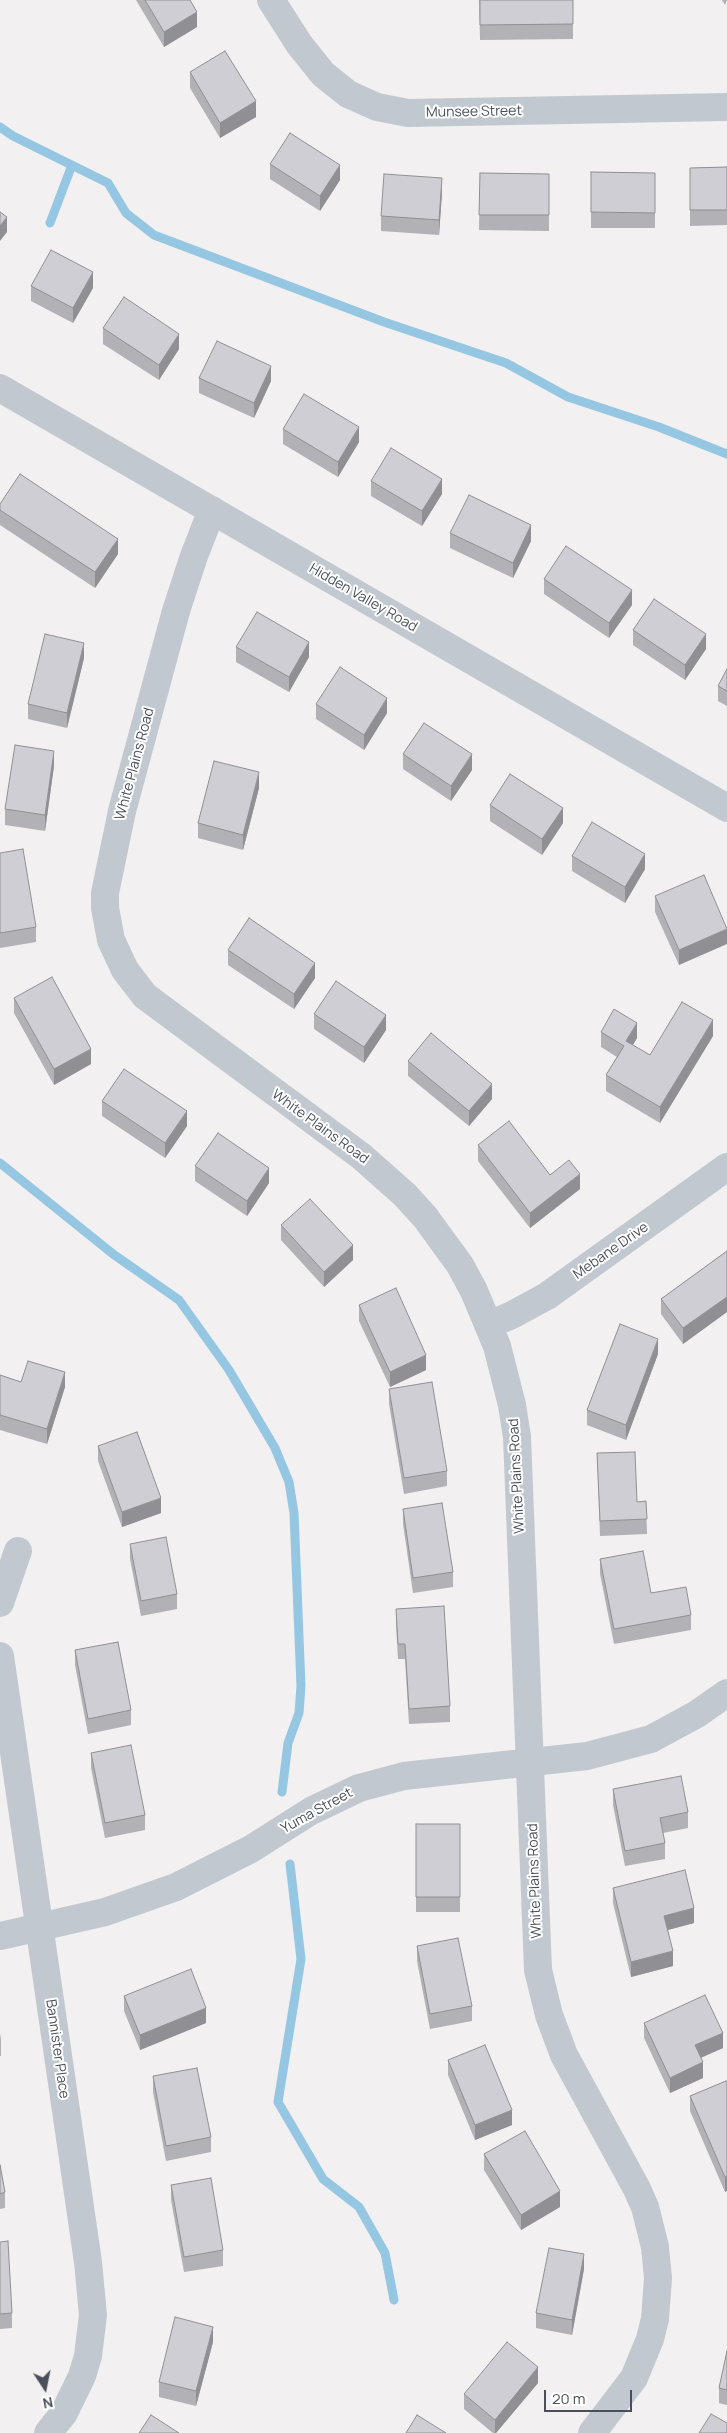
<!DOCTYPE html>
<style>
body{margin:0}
#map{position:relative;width:727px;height:2433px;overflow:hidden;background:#f2f0f0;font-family:Manrope,sans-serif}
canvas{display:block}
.north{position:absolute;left:20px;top:2363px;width:50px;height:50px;-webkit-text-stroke:4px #fff;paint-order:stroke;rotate:169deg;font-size:14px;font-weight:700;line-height:20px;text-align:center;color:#4a505b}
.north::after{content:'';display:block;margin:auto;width:18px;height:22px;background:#4a505b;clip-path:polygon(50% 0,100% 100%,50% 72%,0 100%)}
.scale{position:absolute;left:544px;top:2390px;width:88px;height:22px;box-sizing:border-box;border:2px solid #4a505b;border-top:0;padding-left:6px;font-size:15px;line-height:18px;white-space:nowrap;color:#4a505b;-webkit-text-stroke:4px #fff;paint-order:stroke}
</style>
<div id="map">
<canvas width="727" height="2433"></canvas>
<div class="north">N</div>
<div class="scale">20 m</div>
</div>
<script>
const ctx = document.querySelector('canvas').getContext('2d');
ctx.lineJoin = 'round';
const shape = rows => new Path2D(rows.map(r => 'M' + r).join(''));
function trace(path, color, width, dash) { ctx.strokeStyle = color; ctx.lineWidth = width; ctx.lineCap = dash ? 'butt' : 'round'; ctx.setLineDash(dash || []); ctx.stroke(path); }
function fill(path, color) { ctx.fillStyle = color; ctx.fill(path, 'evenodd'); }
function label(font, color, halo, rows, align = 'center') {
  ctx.font = font + ' Manrope,sans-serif'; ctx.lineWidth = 4; ctx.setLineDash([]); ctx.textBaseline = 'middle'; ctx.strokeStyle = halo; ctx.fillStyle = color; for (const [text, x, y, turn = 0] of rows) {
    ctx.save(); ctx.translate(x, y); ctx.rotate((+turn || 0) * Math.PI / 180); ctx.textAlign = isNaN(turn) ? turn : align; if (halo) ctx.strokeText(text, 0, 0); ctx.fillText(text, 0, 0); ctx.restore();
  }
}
trace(shape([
 [0,127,13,136,108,183,126,213,154,235,384,322,506,363,568,397,659,427,727,454],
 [50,223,72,165],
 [0,1163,113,1254,179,1300,229,1370,275,1448,289,1482,294,1513,301,1686,299,1713,288,1743,282,1792],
 [290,1864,301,1959,278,2102,323,2179,359,2207,385,2253,394,2300]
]), '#95c7e3', 9);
trace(shape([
 [271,0,299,44,323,74,348,94,377,107,408,113,727,107],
 [0,388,727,808],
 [212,510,194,556,176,611,122,811,105,893,105,908,111,940,125,970,145,996,361,1156,405,1195,425,1217,460,1265,474,1291,497,1346,512,1405,517,1437,538,1970,549,2015,564,2055,637,2189,645,2207,655,2247,658,2278,655,2319,650,2339,634,2378,592,2433],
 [489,1325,512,1315,547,1296,727,1167],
 [0,1603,18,1551],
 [0,1656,88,2262,93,2315,88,2356,82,2376,64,2413,48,2433],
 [0,1936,105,1912,176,1887,251,1849,311,1811,359,1788,404,1776,587,1756,651,1739,697,1714,727,1693]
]), '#c2c8d0', 28);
fill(shape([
 [136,0,190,0,197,27,164,47],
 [479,0,573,0,573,39,480,40],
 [722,0,727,0,725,5],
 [190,72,256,117,220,138,190,88],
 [270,164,340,180,320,211,270,179],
 [727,167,727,225,690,226,690,168],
 [591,172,655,173,655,228,591,228],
 [480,173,549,174,549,231,479,230],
 [442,193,439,235,381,231,381,216],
 [31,286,93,288,73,323,31,301],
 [103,328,179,349,159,380,103,344],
 [199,378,271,381,254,418,199,393],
 [283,429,359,442,338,477,283,444],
 [371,481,442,494,422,526,371,496],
 [0,504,118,554,95,588,0,525],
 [450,533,531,541,513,578,450,548],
 [544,579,632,605,609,638,544,594],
 [633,630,706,649,685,680,633,645],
 [236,647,309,657,289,692,236,662],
 [84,658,67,728,28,719,28,704],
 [727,669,727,706,718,701,718,686],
 [316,704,387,713,364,750,316,719],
 [403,754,472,770,451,801,403,769],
 [54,766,45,831,5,825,5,809],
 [259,788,243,850,198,838,198,823],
 [490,805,563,823,542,855,490,821],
 [0,853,36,927,36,942,0,948],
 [572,856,645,869,625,903,572,871],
 [655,896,727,927,679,965,655,912],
 [228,950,315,978,294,1009,228,965],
 [14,998,91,1064,54,1085,14,1013],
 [314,1014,386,1030,364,1063,314,1029],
 [601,1032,637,1038,633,1045,650,1055,713,1036,660,1123,606,1091,606,1075,617,1057,601,1047],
 [408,1061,492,1099,469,1126,408,1076],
 [102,1101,187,1126,165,1158,102,1116],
 [478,1145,550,1175,580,1189,530,1228,478,1161],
 [195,1166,269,1183,247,1216,195,1181],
 [281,1225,353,1260,324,1287,281,1240],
 [727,1251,727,1312,683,1344,661,1314,661,1299],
 [359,1305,426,1370,390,1387,359,1321],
 [658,1354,626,1440,587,1425,587,1410],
 [0,1375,21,1382,65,1387,47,1444,0,1430],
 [389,1389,447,1471,447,1486,404,1494,389,1404],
 [98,1446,161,1513,122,1527,98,1461],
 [597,1453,637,1502,646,1501,647,1534,600,1536],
 [403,1509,453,1572,453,1587,413,1593,403,1524],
 [130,1544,177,1594,177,1609,141,1616,130,1559],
 [600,1559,651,1593,691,1615,691,1630,614,1644,600,1574],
 [396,1609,450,1706,450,1722,409,1724,405,1659,398,1659,396,1624],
 [75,1650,131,1710,131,1725,88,1734,75,1665],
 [91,1753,145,1815,145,1830,105,1838,91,1768],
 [613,1789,688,1812,688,1828,663,1833,665,1843,665,1859,625,1866,613,1805],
 [416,1824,460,1824,460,1912,416,1912],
 [613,1888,694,1923,668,1930,673,1966,631,1977,613,1903],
 [417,1946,472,2006,472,2021,430,2029,417,1961],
 [124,1996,206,2023,140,2050,124,2011],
 [644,2023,723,2048,701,2058,703,2078,670,2093,644,2038],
 [0,2033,1,2040,1,2056,0,2056],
 [448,2060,512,2125,475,2140,448,2075],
 [153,2076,211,2137,211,2152,166,2161,153,2092],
 [726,2081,725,2192,690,2111,690,2096],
 [484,2154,560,2207,521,2230,484,2170],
 [0,2165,5,2192,5,2208,0,2209],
 [171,2185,223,2250,223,2266,184,2272,171,2200],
 [0,2242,12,2313,12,2328,0,2329],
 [584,2269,572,2335,536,2328,536,2313],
 [213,2342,196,2406,159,2397,159,2382],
 [727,2351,727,2405,719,2403,719,2388],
 [538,2383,496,2433,493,2433,464,2409,464,2394]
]), '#b1b1b6');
fill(shape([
 [197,12,197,27,164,47,164,32],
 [256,101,256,117,220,138,220,123],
 [340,165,340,180,320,211,320,196],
 [442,178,442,193,439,235,439,220],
 [7,217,7,232,0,241,0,226],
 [93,272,93,288,73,323,73,308],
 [179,334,179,349,159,380,159,365],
 [271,366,271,381,254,418,254,403],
 [359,427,359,442,338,477,338,462],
 [442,479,442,494,422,526,422,511],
 [531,525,531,541,513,578,513,563],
 [118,539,118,554,95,588,95,572],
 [632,590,632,605,609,638,609,623],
 [706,634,706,649,685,680,685,665],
 [309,642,309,657,289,692,289,677],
 [84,643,84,658,67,728,67,713],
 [387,698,387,713,364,750,364,735],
 [54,751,54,766,45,831,45,815],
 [472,754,472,770,451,801,451,786],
 [259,772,259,788,243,850,243,835],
 [563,808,563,823,542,855,542,839],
 [645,854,645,869,625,903,625,887],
 [727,929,727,944,679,965,679,950],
 [315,963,315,978,294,1009,294,994],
 [386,1015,386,1030,364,1063,364,1047],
 [713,1020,713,1036,660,1123,660,1107],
 [637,1023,637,1038,626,1056,626,1041],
 [91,1049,91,1064,54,1085,54,1069],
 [492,1084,492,1099,469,1126,469,1111],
 [187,1111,187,1126,165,1158,165,1143],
 [269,1168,269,1183,247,1216,247,1201],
 [580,1174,580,1189,530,1228,530,1213],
 [353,1245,353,1260,324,1287,324,1272],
 [727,1297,727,1312,683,1344,683,1328],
 [658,1339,658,1354,626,1440,626,1425],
 [426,1355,426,1370,390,1387,390,1372],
 [65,1372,65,1387,47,1444,47,1429],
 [161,1498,161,1513,122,1527,122,1512],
 [694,1908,694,1923,664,1931,664,1916],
 [673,1951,673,1966,631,1977,631,1962],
 [206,2008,206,2023,140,2050,140,2035],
 [723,2033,723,2048,695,2060,695,2045],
 [703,2062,703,2078,670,2093,670,2078],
 [512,2110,512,2125,475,2140,475,2125],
 [727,2176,727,2191,725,2192,725,2177],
 [560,2191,560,2207,521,2230,521,2215],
 [584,2254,584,2269,572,2335,572,2320],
 [213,2327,213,2342,196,2406,196,2391],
 [538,2367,538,2383,496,2433,495,2433,495,2420]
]), '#909094');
const building = shape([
 [145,0,190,0,197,12,164,32,145,0],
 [480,0,573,0,573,24,480,25,480,0],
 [225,51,256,101,220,123,190,72,225,51],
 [290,133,340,165,320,196,270,164,290,133],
 [727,167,727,210,690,210,690,168,727,167],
 [591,172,655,173,655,213,591,212,591,172],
 [480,173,549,174,549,215,479,215,480,173],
 [384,174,442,178,439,220,381,216,384,174],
 [0,212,7,217,0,226,0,212],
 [51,250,93,272,73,308,31,286,51,250],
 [124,297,179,334,159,365,103,328,124,297],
 [217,341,271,366,254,403,199,378,217,341],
 [304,394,359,427,338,462,283,429,304,394],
 [391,448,442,479,422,511,371,481,391,448],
 [20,474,118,539,95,572,0,510,0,504,20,474],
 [469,495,531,525,513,563,450,533,469,495],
 [566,546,632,590,609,623,544,579,566,546],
 [654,599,706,634,685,665,633,630,654,599],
 [257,612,309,642,289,677,236,647,257,612],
 [45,634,84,643,67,713,28,704,45,634],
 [340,667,387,698,364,735,316,704,340,667],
 [727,669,727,691,718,686,727,669],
 [424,723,472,754,451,786,403,754,424,723],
 [15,745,54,751,45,815,5,809,15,745],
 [214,761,259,772,243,835,198,823,214,761],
 [510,774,563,808,542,839,490,805,510,774],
 [592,822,645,854,625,887,572,856,592,822],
 [23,849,36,927,0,933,0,853,23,849],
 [704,875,727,929,679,950,655,896,704,875],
 [249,918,315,963,294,994,228,950,249,918],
 [52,977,91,1049,54,1069,14,998,52,977],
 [336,981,386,1015,364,1047,314,1014,336,981],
 [682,1002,713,1020,660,1107,606,1075,624,1046,601,1032,614,1009,637,1023,626,1041,650,1055,682,1002],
 [431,1033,492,1084,469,1111,408,1061,431,1033],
 [124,1069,187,1111,165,1143,102,1101,124,1069],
 [509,1121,550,1175,569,1160,580,1174,530,1213,478,1145,509,1121],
 [218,1133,269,1168,247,1201,195,1166,218,1133],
 [310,1199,353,1245,324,1272,281,1225,310,1199],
 [727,1251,727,1297,683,1328,661,1299,727,1251],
 [396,1288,426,1355,390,1372,359,1305,396,1288],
 [620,1324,658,1339,626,1425,587,1410,620,1324],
 [28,1361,65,1372,47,1429,0,1415,0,1375,21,1382,28,1361],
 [432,1382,447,1471,404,1478,389,1389,432,1382],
 [137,1432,161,1498,122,1512,98,1446,137,1432],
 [635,1452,637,1502,646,1501,647,1519,600,1521,597,1453,635,1452],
 [442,1503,453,1572,413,1578,403,1509,442,1503],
 [166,1537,177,1594,141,1601,130,1544,166,1537],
 [643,1551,651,1593,686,1587,691,1615,614,1629,600,1559,643,1551],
 [444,1606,450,1706,409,1709,405,1644,398,1644,396,1609,444,1606],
 [118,1642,131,1710,88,1719,75,1650,118,1642],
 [131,1745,145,1815,105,1823,91,1753,131,1745],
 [681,1776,688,1812,660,1818,665,1843,625,1851,613,1789,681,1776],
 [416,1824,460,1824,460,1897,416,1897,416,1824],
 [685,1870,694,1908,664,1916,673,1951,631,1962,613,1888,685,1870],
 [458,1938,472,2006,430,2014,417,1946,458,1938],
 [191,1969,206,2008,140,2035,124,1996,191,1969],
 [705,1995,723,2033,695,2045,703,2062,670,2078,644,2023,705,1995],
 [485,2045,512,2110,475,2125,448,2060,485,2045],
 [197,2068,211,2137,166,2146,153,2076,197,2068],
 [726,2081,727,2082,727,2176,725,2177,690,2096,726,2081],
 [525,2131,560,2191,521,2215,484,2154,525,2131],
 [0,2165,5,2192,0,2194,0,2165],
 [211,2178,223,2250,184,2257,171,2185,211,2178],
 [8,2241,12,2313,0,2314,0,2242,8,2241],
 [549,2248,584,2254,572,2320,536,2313,549,2248],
 [175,2317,213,2327,196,2391,159,2382,175,2317],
 [507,2342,538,2367,495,2420,464,2394,507,2342],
 [727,2351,727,2390,719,2388,727,2351],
 [711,2414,727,2423,727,2433,699,2433,711,2414],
 [151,2415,179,2433,139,2433,151,2415],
 [417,2415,446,2433,406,2433,417,2415]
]);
fill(building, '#ceced4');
trace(building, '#909094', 1);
label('14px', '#4a505b', '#fff', [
 ["Munsee Street",474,112,-1],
 ["Hidden Valley Road",363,598,30],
 ["White Plains Road",135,764,-75],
 ["White Plains Road",320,1127,36],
 ["Mebane Drive",611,1251,-35],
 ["White Plains Road",517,1476,-93],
 ["Yuma Street",317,1811,-29],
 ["White Plains Road",535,1881,-92],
 ["Bannister Place",57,2049,82]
]);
</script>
